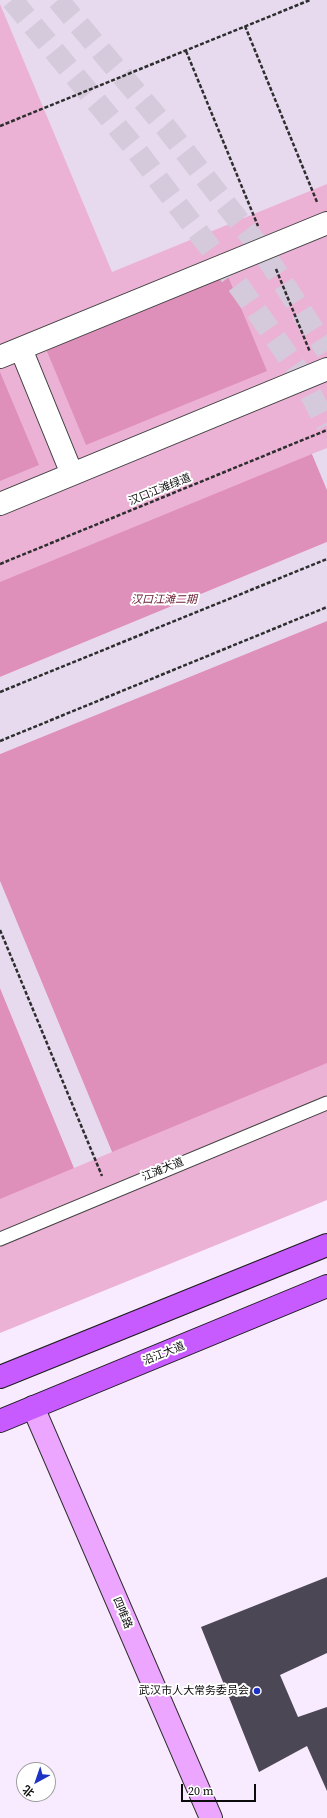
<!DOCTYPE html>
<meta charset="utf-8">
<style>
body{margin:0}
#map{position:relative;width:327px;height:1818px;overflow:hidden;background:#f9ebff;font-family:"Source Serif 4","Noto Sans SC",serif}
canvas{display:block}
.north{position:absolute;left:16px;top:1762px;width:40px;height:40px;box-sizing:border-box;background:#fff;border:1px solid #9e9e9e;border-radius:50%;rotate:220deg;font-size:11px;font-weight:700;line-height:16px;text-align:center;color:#0c0c0c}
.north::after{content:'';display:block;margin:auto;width:14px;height:18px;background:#1b32c5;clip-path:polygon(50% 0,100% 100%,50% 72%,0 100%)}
.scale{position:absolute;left:181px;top:1784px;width:75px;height:18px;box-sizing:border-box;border:2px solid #0c0c0c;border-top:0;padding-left:5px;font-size:12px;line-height:14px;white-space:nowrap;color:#0c0c0c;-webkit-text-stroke:3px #fff;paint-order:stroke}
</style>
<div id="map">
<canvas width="327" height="1818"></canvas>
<div class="north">北</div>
<div class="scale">20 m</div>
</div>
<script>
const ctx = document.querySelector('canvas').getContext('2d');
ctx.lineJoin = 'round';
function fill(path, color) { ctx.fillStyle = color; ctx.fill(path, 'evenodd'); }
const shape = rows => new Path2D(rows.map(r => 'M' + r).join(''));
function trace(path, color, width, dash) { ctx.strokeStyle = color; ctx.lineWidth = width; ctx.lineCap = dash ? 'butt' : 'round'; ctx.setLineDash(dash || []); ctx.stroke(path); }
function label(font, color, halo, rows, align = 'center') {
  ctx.font = font + ' "Source Serif 4","Noto Sans SC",serif'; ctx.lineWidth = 4; ctx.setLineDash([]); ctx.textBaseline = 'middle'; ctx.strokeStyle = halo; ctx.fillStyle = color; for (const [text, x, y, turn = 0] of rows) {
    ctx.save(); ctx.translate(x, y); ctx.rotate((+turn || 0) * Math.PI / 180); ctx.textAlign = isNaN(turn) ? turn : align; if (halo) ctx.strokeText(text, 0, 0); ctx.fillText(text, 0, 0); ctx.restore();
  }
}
fill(shape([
 [0,0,327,0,327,1200,0,1333]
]), '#ecb2d5');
fill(shape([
 [227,274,267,371,86,445,46,349],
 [0,372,39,465,0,481],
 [312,454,327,490,327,542,0,677,0,582],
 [327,621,327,1063,112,1152,0,881,0,754],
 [0,988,74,1168,0,1199]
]), '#de90ba');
fill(shape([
 [0,0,327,0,327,184,112,272,0,4],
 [327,448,327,490,312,454],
 [327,542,327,621,0,754,0,677],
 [0,881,112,1152,74,1168,0,988]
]), '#e7daef');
fill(shape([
 [327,1577,327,1653,280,1675,298,1717,327,1707,327,1791,307,1746,259,1772,201,1627]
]), '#4b4755');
trace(shape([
 [12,0,133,146,241,289,299,372,327,425],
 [58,0,168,130,264,253,327,351]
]), '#d5cadb', 22, [22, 11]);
const lane = shape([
 [0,1239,327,1103]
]);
const street = shape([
 [21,349,72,474],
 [0,357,327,223],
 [0,504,327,369]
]);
const secondary = shape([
 [33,1407,211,1818]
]);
const primary = shape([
 [0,1377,327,1245],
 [0,1421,327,1286]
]);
trace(lane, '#3f3f3f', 15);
trace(street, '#3f3f3f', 24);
trace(secondary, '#2e2e2e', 24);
trace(primary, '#1d1d1d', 24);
trace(shape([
 [245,26,317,202],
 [186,51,258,226],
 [0,126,310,0],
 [276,269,310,352],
 [0,564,327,430],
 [0,692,327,559],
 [0,741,327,607],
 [0,930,102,1176]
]), '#2e2e2e', 2.5, [4, 2]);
trace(lane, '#fff', 13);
trace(street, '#fff', 22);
trace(secondary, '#eda6ff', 22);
trace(primary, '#c85bff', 22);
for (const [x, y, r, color] of [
 [257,1691,4,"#1b32c5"]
]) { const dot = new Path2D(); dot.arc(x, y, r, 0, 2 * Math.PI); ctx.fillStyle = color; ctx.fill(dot); trace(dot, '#fff', 1.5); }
label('11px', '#0c0c0c', '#fff', [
 ["汉口江滩绿道",160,490,-22],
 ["江滩大道",163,1170,-22],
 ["沿江大道",164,1354,-22],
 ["四唯路",122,1613,67]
]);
label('italic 11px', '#671830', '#fff', [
 ["汉口江滩二期",164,600]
]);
label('11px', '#0c0c0c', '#fff', [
 ["武汉市人大常务委员会",249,1691]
], 'right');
</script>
